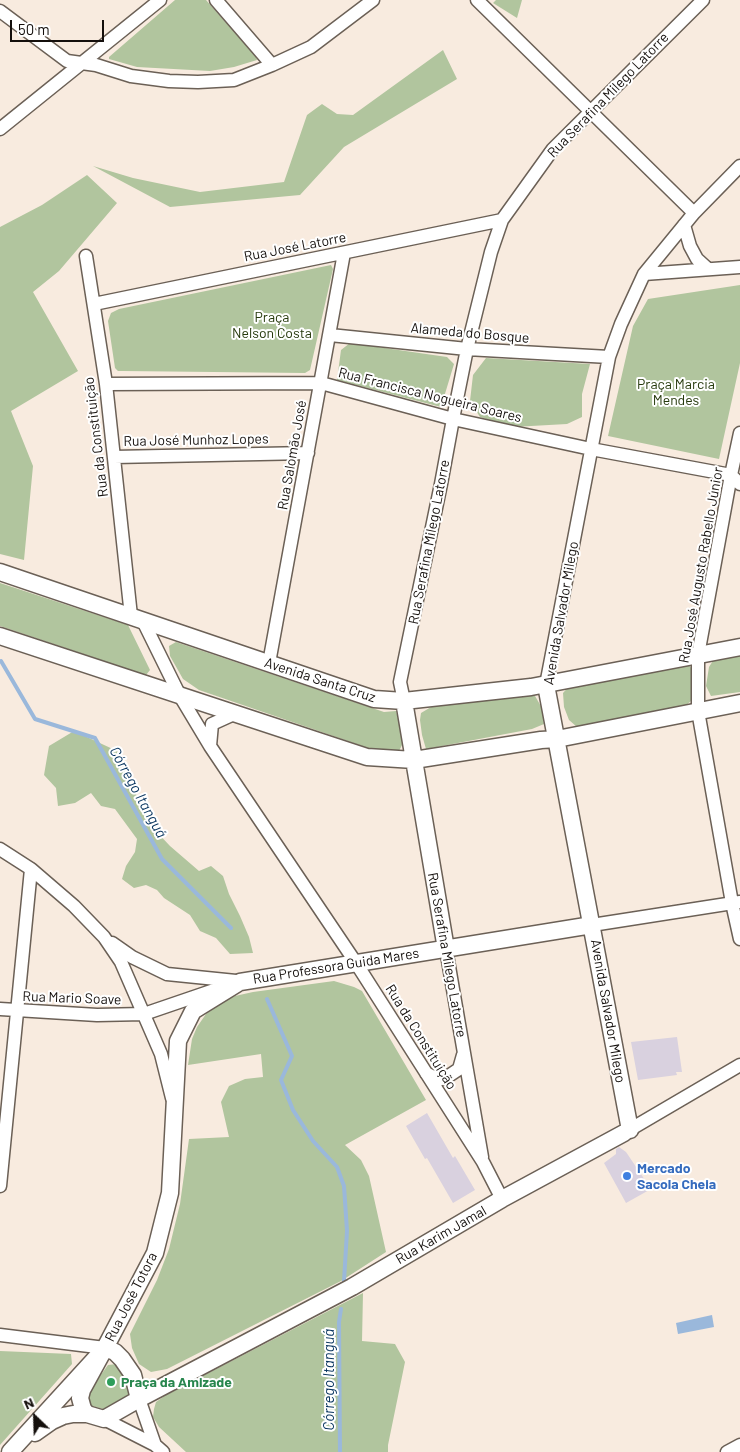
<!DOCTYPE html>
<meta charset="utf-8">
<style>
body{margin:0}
#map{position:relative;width:740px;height:1452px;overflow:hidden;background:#f8ebdf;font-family:Barlow,sans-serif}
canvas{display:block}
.north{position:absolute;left:10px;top:1392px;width:50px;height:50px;-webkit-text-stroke:4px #fff;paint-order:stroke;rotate:336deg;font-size:14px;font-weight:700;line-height:20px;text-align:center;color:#140f0c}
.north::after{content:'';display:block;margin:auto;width:18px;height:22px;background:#140f0c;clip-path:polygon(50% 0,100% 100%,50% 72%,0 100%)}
.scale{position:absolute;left:10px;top:20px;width:94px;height:22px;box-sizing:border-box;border:2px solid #140f0c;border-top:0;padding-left:6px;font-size:15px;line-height:18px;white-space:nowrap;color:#140f0c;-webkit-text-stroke:4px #fff;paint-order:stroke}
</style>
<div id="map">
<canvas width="740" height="1452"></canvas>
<div class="north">N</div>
<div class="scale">50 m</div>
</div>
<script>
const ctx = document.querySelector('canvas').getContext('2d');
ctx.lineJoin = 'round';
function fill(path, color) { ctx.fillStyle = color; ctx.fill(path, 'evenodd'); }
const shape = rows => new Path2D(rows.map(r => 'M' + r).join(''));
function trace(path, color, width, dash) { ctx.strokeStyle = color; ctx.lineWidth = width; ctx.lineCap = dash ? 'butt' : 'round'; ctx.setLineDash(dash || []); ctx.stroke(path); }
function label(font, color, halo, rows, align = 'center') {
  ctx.font = font + ' Barlow,sans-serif'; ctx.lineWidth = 4; ctx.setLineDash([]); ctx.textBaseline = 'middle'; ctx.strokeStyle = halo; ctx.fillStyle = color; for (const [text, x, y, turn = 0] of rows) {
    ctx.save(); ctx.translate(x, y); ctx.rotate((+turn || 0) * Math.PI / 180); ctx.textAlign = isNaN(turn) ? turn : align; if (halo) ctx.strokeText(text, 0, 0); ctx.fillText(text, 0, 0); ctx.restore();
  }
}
fill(shape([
 [175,0,206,0,256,57,257,60,234,67,210,71,137,67,109,59,109,57],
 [496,0,522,0,517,18,493,3],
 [443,50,457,79,344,147,300,195,170,207,93,166,133,178,200,192,284,182,307,115,322,104,337,114,353,115],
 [87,175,117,203,59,271,33,292,78,371,11,411,33,466,24,560,0,554,0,227,42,205],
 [331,265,333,269,310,370,305,373,123,371,118,371,115,368,108,321,111,313,119,309],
 [740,285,740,363,719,459,608,436,633,326,648,299],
 [350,343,447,357,454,364,441,407,337,380,341,350],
 [486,358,590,364,582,394,582,417,567,424,513,427,480,417,470,401,473,375],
 [0,583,128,625,150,670,146,675,0,626],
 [176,642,384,712,396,711,404,741,399,751,377,751,199,690,183,679,170,656,169,646],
 [740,650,740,692,711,696,706,686,709,667,716,656],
 [687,663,693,670,694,683,691,701,684,707,577,727,569,720,564,707,563,693,572,683],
 [527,692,535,696,542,708,544,724,532,729,426,749,422,735,420,720,421,713,431,707],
 [74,731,117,751,129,776,139,802,154,829,170,846,199,871,211,866,223,876,229,894,240,916,249,937,253,953,230,954,216,938,200,931,190,915,164,898,157,890,146,885,134,888,122,879,126,866,135,852,137,839,115,809,101,806,91,793,75,803,58,806,56,788,44,775,49,746],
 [334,981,354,987,362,991,426,1100,345,1145,361,1160,369,1176,386,1252,341,1281,167,1369,151,1372,139,1364,132,1348,130,1334,157,1280,169,1249,180,1204,189,1139,229,1137,221,1102,229,1086,245,1079,263,1077,261,1054,188,1065,192,1039,197,1027,206,1014,220,1003,235,996,253,992],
 [363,1293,362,1341,395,1344,405,1362,388,1445,388,1452,186,1452,159,1427,153,1417,154,1409,156,1402,166,1395],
 [0,1351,71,1354,72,1364,0,1445],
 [117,1364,124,1373,130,1391,128,1396,109,1407,103,1409,89,1405,86,1398,89,1391,108,1365]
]), '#b1c59e');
fill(shape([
 [712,1315,714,1327,678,1334,676,1323]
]), '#9ab8db');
trace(shape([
 [1,661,35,719,95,738,162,859,231,928],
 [267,999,292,1056,281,1080,293,1110,313,1141,337,1167,344,1186,347,1231,344,1281],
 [340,1452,339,1322,341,1309]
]), '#9ab8db', 4);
fill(shape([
 [677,1037,682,1072,676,1072,677,1075,638,1080,631,1042],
 [427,1113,453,1158,455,1156,475,1190,453,1203,427,1158,425,1159,406,1126],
 [619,1147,626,1152,651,1189,626,1203,604,1163,616,1154,616,1149]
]), '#d9d1df');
const minor = shape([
 [216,0,272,65],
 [477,0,694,213],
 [0,11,67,61,96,65,131,76,169,81,198,82,234,80,272,65,311,47,373,0],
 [0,129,160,0],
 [684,225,690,246,697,259,708,269],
 [86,256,106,384,131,616],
 [644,274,740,267],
 [94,304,502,220],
 [330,335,467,349,609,357],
 [106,384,321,383,453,419,591,449,731,475,740,484],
 [740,433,731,475,698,655,698,711,732,903,740,939],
 [114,457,308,453],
 [143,621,180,696,210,746,356,963,483,1162,502,1199],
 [269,663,344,253],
 [546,685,609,357,621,324,644,274,694,213,740,166],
 [404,701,400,682,441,484,453,419,467,349,491,252,502,220,553,149,703,0],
 [210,746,212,724,234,714],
 [0,849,31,869,74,906,104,937,121,962,161,1054,172,1098],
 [592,925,740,902],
 [112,943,132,957,167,974,236,981],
 [446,949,482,1157],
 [0,1009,97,1015,144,1014,223,987],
 [426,1073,439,1080,447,1077,459,1069,463,1055],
 [624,1133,740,1065],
 [0,1186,31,869],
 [0,1335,105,1348],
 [139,1399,155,1445],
 [104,1419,155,1445,163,1452],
 [727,1452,740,1445]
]);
const major = shape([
 [0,572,374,699,404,701,531,687,740,647],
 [0,636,367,757,414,760,541,740,557,739,740,703],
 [546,685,630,1130],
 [404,701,446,949],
 [105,1348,115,1352,122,1359,133,1375,139,1399,104,1419,87,1414,83,1409,80,1398,82,1390,105,1348],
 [139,1399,352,1287,502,1199,624,1133],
 [35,1433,52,1421,63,1416,73,1414,87,1414],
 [10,1452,105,1348,155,1253,170,1193,178,1041,193,1011,240,982,592,925]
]);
trace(minor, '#6b6056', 15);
trace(major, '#6b6056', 19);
trace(minor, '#fff', 12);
trace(major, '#fff', 16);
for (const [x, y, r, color] of [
 [627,1176,5,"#3f7fe0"],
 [111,1382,5,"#2e9e5b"]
]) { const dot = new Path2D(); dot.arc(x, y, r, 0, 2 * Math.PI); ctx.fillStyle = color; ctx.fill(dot); trace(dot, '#fff', 2); }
label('14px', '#140f0c', '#fff', [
 ["Rua Serafina Milego Latorre",608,95,-46],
 ["Rua José Latorre",295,247,-11],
 ["Alameda do Bosque",470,333,5],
 ["Rua Francisca Nogueira Soares",430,395,14],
 ["Rua da Constituição",96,437,-97],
 ["Rua José Munhoz Lopes",196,440,-1],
 ["Rua Salomão José",292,455,-80],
 ["Rua Serafina Milego Latorre",429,542,-79],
 ["Rua José Augusto Rabello Júnior",701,565,-80],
 ["Avenida Salvador Milego",561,613,-80],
 ["Avenida Santa Cruz",320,680,18],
 ["Rua Serafina Milego Latorre",447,955,80],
 ["Rua Professora Guida Mares",336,966,-9],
 ["Rua Mario Soave",72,998,2],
 ["Avenida Salvador Milego",608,1011,80],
 ["Rua da Constituição",421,1037,58],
 ["Rua Karim Jamal",441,1235,-30],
 ["Rua José Totora",131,1297,-63]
]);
label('14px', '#26390c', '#fff', [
 ["Praça",272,317],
 ["Nelson Costa",272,333],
 ["Praça Marcia",676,384],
 ["Mendes",676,400]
]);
label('bold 14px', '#366cbe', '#fff', [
 ["Mercado",637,1168],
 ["Sacola Cheia",637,1184]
], 'left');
label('bold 14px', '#27864d', '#fff', [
 ["Praça da Amizade",121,1382]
], 'left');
label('italic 15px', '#06335e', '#fff', [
 ["Córrego Itanguá",138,792,61],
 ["Córrego Itanguá",329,1380,-90]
]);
</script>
